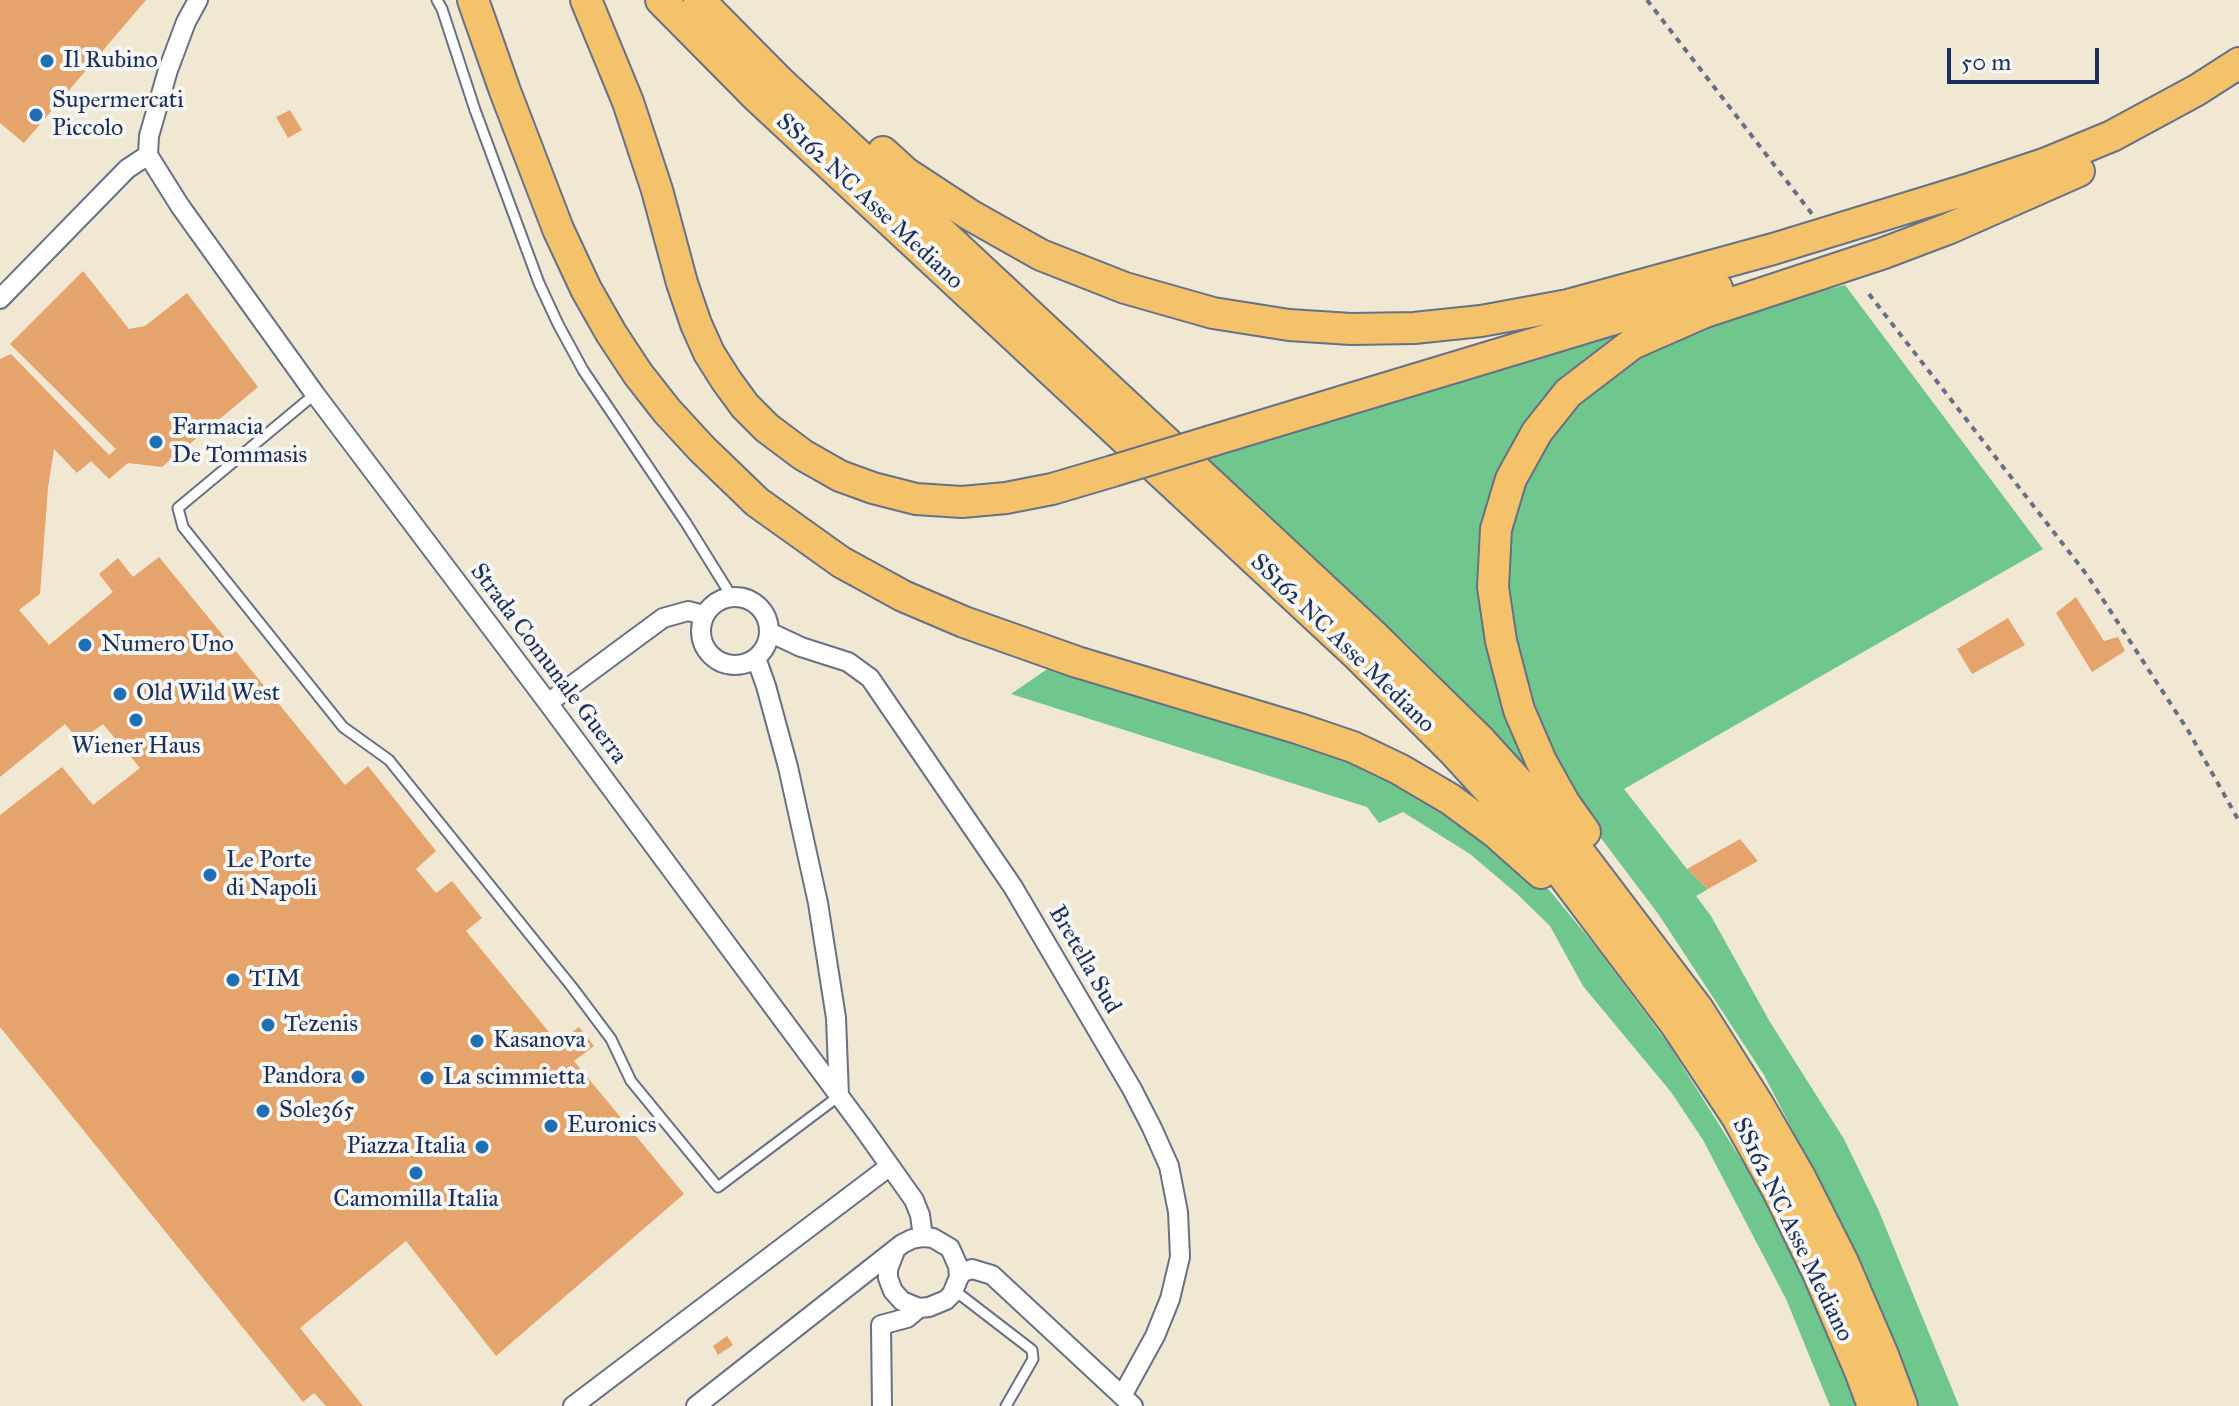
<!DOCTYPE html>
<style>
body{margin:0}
#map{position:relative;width:2239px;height:1406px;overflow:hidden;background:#f1e8d3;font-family:"IM FELL Great Primer",serif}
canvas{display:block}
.scale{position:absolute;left:1947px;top:48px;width:152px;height:36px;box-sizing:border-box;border:4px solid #1b2f5e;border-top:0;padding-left:10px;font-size:24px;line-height:28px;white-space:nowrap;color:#1b2f5e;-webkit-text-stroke:6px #f6f6f2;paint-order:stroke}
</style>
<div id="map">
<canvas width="2239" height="1406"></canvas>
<div class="scale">50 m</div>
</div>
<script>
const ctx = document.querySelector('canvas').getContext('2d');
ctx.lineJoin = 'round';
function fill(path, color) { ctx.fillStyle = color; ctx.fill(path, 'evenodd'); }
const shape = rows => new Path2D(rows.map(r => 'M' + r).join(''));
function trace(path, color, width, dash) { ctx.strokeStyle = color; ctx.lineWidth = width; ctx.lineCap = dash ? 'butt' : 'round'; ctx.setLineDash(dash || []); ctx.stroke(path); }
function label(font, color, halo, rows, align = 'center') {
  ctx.font = font + ' "IM FELL Great Primer",serif'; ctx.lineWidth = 8; ctx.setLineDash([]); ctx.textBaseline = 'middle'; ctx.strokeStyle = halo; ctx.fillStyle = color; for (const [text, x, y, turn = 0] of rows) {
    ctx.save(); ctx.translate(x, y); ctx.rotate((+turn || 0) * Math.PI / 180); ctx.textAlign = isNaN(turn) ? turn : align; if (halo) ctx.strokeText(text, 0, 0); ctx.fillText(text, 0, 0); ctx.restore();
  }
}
fill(shape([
 [1845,285,2043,549,1624,789,1687,869,1708,889,1696,896,1711,916,1770,1022,1844,1139,1878,1209,1959,1406,1917,1406,1865,1270,1764,1075,1659,915,1576,805,1524,690,1510,635,1505,531,1535,455,1595,383,1665,338,1776,303],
 [1674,310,1603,353,1487,522,1529,769,1408,645,1203,459],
 [1056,663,1336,750,1485,830,1551,892,1595,946,1669,1045,1759,1188,1802,1271,1859,1406,1830,1406,1786,1299,1703,1140,1671,1092,1583,986,1550,926,1516,893,1470,854,1403,812,1379,823,1367,807,1011,694]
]), '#70c78d');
fill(shape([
 [0,0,146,0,24,143,0,123],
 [290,110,302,130,288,138,276,117],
 [83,271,129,329,145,326,187,293,258,387,162,467,128,463,109,479,91,461,77,473,54,449,48,488,40,594,19,610,49,645,113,592,99,574,118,558,133,577,159,557,345,785,368,766,436,851,416,869,436,893,452,881,482,918,466,931,558,1043,579,1027,594,1046,574,1061,684,1194,496,1356,406,1241,300,1328,363,1406,326,1406,314,1393,303,1402,0,1027,0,815,62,767,93,805,140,768,103,724,79,741,65,724,0,777,0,359,11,354,109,455,116,449,10,344],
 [2076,597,2104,641,2118,637,2125,651,2092,672,2056,613],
 [2008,618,2025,645,1972,674,1957,649],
 [1740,839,1758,861,1708,889,1687,869],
 [727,1336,733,1345,718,1355,713,1346]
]), '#e5a46b');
const service = shape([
 [437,0,442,9,475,110,539,283,558,324,583,370,686,523,732,597],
 [315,394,178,508,183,527,343,727,389,760,572,987,611,1039,631,1081,718,1187,839,1096],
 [954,1290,1032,1350,1033,1359,1006,1406]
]);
const minor = shape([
 [148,155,180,206,315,394,548,703,863,1128,914,1200,920,1215,923,1237],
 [148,155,149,136,168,70,186,22,198,0],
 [0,299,127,169,148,155],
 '701 631a34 34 0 1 1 68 0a34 34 0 1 1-68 0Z',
 [769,632,801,647,848,662,870,678,1013,887,1132,1089,1152,1128,1169,1166,1178,1212,1180,1257,1170,1299,1155,1336,1122,1396],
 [756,658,766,686,788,767,818,903,836,1018,839,1096],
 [548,703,663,618,688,611,704,615],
 [959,1277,963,1272,972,1269,992,1275,1133,1406],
 [573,1406,890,1166],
 [696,1406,902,1244,912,1239,923,1237,933,1238,950,1248,958,1266,959,1277,952,1294,946,1300,929,1307,919,1308,902,1301,893,1291,888,1278,888,1269,895,1251],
 [882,1406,881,1325,907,1318,919,1308]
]);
const trunk = shape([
 [473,0,505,91,558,229,586,289,611,333,638,374,667,411,702,449,757,502,841,562,903,596,964,622,1077,662,1300,729,1353,747,1399,769,1450,799,1496,833,1541,873],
 [586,0,628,102,657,190,682,283,696,324,709,353,726,380,745,406,767,428,803,455,840,476,873,488,916,499,962,502,1006,498,1052,489,1113,471],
 [661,0,757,97,1355,653,1455,753,1547,854,1676,1025,1737,1117,1778,1191,1818,1273,1860,1371,1873,1406],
 [699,0,779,81,1372,634,1481,741,1564,832,1698,1009,1758,1104,1800,1177,1843,1262,1883,1355,1902,1406],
 [883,152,906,173,970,215,1041,255,1125,288,1213,313,1289,325,1351,329,1414,328,1481,321,1568,305,1773,249,1972,188,2044,164,2112,136,2197,90,2239,63],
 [1211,441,1717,288],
 [1585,832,1565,804,1541,761,1519,710,1501,641,1493,587,1496,529,1511,479,1537,432,1568,393,1632,344,1705,312,1884,253,1950,228,2079,171]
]);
trace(service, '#667087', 13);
trace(minor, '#667087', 22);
trace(trunk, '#667087', 34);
trace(shape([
 [1647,0,1812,214],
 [1869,294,2087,575,2189,732,2239,821]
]), '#667087', 4, [6, 6]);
trace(service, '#fff', 9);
trace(minor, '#fff', 18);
trace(trunk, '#f4c26a', 30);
const trunkBridge = shape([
 [1113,471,1211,441]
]);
trace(trunkBridge, '#667087', 34, []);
trace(trunkBridge, '#f4c26a', 30);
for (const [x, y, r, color] of [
 [47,61,8,"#1f6fb2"],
 [36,115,8,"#1f6fb2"],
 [156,442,8,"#1f6fb2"],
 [85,645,8,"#1f6fb2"],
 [120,694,8,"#1f6fb2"],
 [136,720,8,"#1f6fb2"],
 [210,875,8,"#1f6fb2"],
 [233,980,8,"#1f6fb2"],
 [268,1025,8,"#1f6fb2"],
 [477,1041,8,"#1f6fb2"],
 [358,1077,8,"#1f6fb2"],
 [427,1078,8,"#1f6fb2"],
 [263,1111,8,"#1f6fb2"],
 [551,1126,8,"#1f6fb2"],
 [482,1147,8,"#1f6fb2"],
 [416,1173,8,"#1f6fb2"]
]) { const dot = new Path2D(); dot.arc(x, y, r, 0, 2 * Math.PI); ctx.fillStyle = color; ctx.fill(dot); trace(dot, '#f6f6f2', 3); }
label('24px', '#1b2f5e', '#f6f6f2', [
 ["Il Rubino",63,61],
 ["Supermercati",52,101],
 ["Piccolo",52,129],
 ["Farmacia",172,428],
 ["De Tommasis",172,456],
 ["Numero Uno",101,645],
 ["Old Wild West",136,694],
 ["Wiener Haus",136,747,"center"],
 ["Le Porte",226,861],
 ["di Napoli",226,889],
 ["TIM",249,980],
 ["Tezenis",284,1025],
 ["Kasanova",493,1041],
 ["Pandora",342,1077,"right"],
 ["La scimmietta",443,1078],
 ["Sole365",279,1111],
 ["Euronics",567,1126],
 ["Piazza Italia",466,1147,"right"],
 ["Camomilla Italia",416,1200,"center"]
], 'left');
label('24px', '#1b2f5e', '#f6f6f2', [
 ["SS162 NC Asse Mediano",869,202,43],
 ["SS162 NC Asse Mediano",1342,644,44],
 ["Strada Comunale Guerra",548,664,53],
 ["Bretella Sud",1084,960,60],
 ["SS162 NC Asse Mediano",1792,1230,64]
]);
</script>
